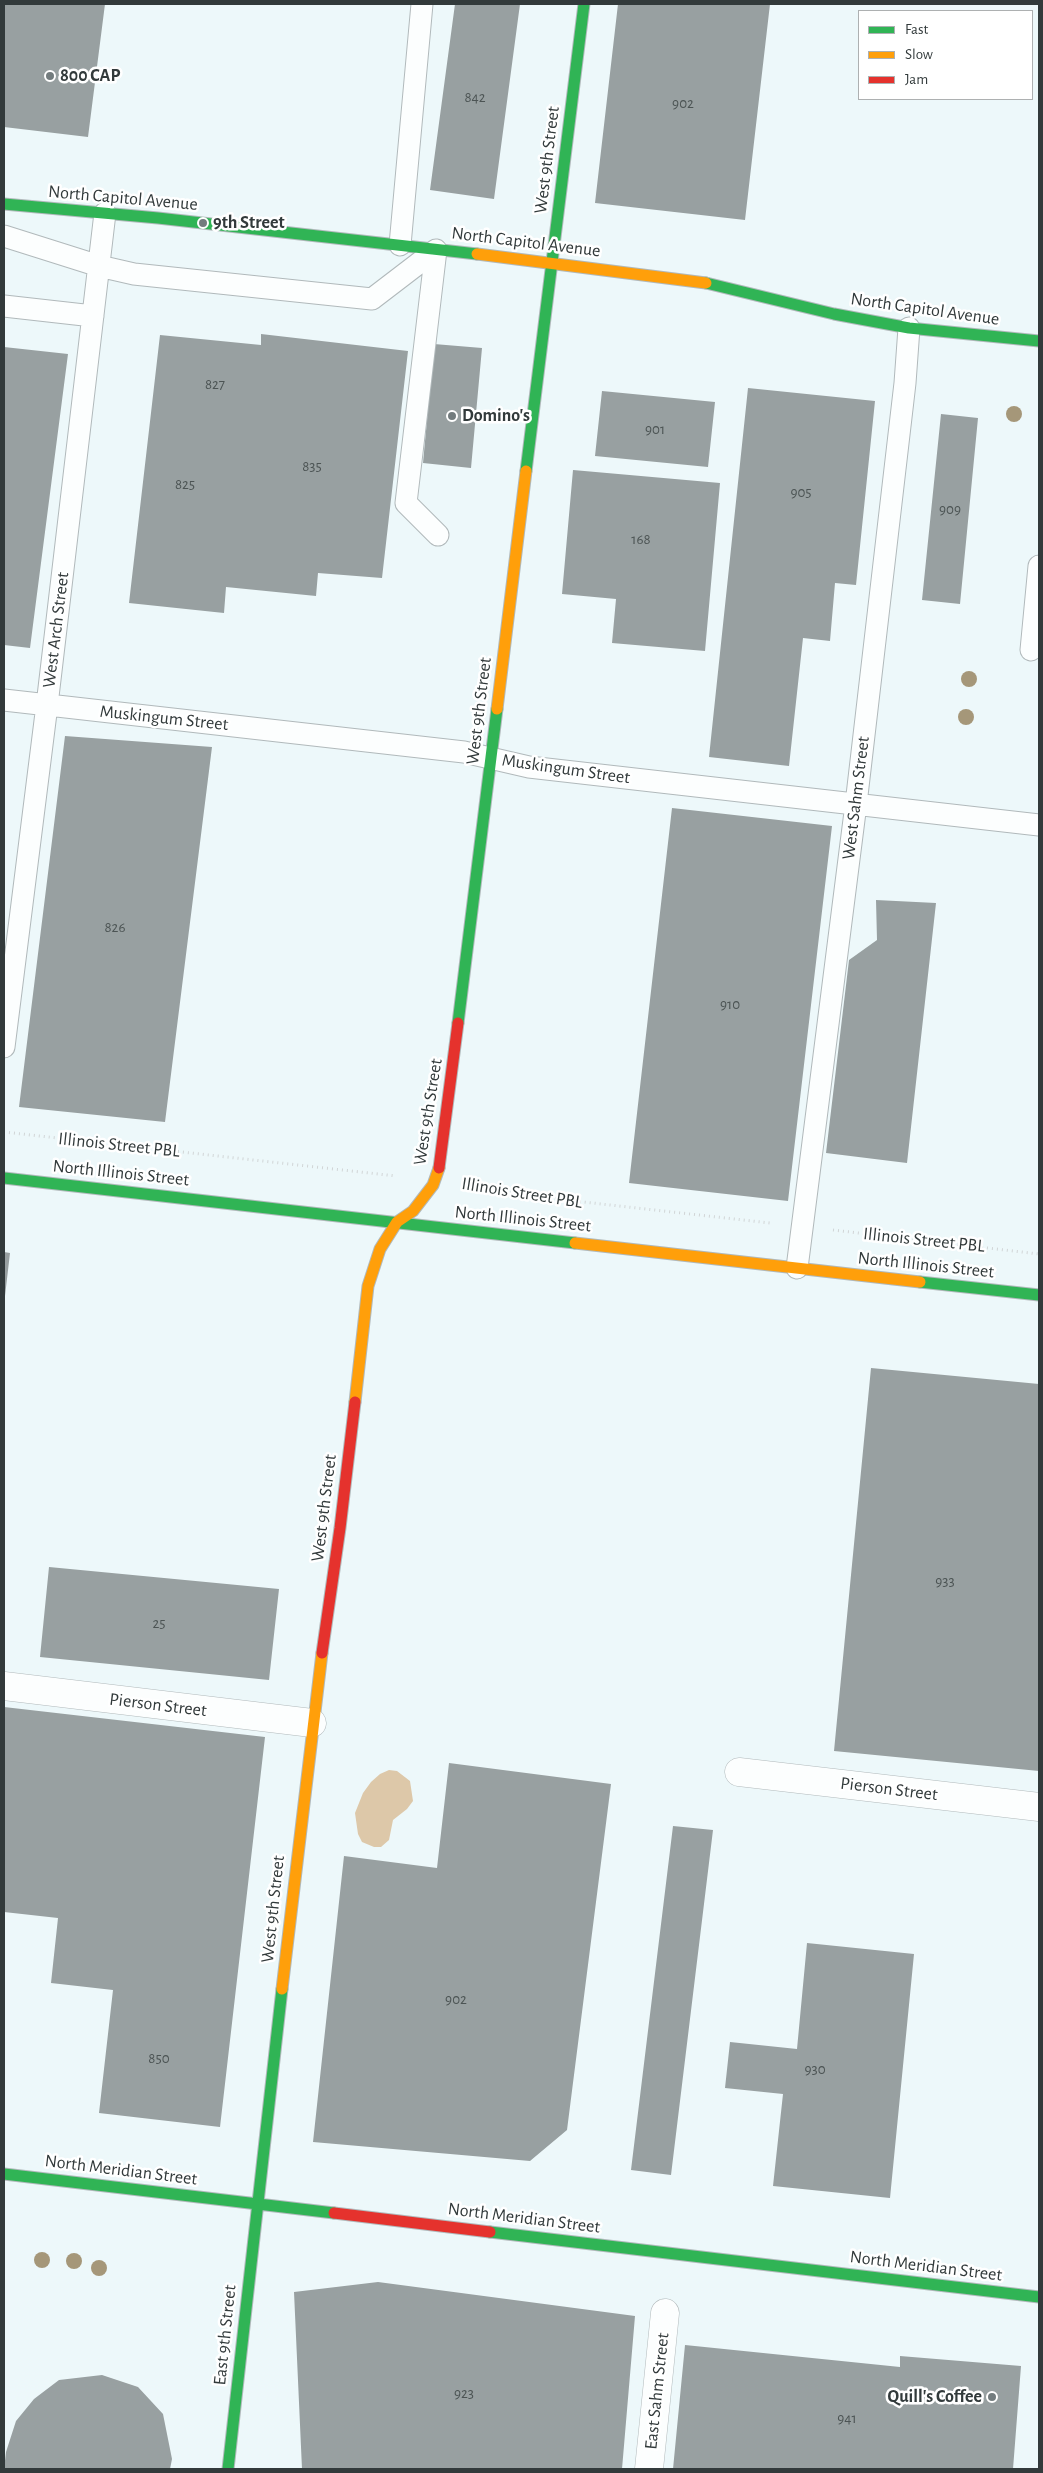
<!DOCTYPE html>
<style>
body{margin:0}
#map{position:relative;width:1043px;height:2473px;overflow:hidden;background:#edf8fa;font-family:"Alegreya Sans",sans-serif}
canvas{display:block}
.frame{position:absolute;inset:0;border:5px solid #323a3b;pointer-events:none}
.legend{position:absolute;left:858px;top:10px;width:175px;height:90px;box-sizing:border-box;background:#fff;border:1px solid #adb0b1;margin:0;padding:6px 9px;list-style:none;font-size:15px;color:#323a3b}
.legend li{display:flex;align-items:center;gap:10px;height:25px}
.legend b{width:25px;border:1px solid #adb0b1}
</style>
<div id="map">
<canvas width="1043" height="2473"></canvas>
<div class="frame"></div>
<ul class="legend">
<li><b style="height:6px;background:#30b455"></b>Fast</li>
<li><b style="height:6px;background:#ff9f0a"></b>Slow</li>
<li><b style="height:6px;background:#e5322d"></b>Jam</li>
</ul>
</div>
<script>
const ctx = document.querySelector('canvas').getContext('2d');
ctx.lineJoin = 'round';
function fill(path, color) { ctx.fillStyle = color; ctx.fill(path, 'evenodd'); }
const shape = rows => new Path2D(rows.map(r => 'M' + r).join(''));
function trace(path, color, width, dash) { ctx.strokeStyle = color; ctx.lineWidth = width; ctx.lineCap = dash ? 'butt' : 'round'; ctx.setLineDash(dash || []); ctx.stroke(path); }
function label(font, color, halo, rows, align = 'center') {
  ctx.font = font + ' "Alegreya Sans",sans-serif'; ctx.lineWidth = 5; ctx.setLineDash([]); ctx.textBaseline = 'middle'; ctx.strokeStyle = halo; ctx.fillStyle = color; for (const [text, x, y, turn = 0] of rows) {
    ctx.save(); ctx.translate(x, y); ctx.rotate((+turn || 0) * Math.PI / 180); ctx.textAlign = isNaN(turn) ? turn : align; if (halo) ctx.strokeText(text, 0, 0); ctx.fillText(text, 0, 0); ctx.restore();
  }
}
fill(shape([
 [389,1770,397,1771,410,1781,413,1801,407,1809,393,1820,389,1840,381,1847,374,1847,362,1842,358,1834,355,1813,363,1793,371,1782,380,1774]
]), '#ddc8a9');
fill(shape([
 [4,4,105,4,88,137,4,127],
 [455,4,520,4,494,199,430,190],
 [618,4,770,4,745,220,595,203],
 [261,334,408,351,382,578,318,573,316,596,226,587,224,613,129,603,160,335,261,345],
 [434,344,482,348,471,468,423,463],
 [4,347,68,354,30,648,4,645],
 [748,388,875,401,856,585,835,583,830,641,803,638,789,766,709,757],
 [602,391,715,402,708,467,595,456],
 [941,414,978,418,960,604,922,600],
 [573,470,720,483,705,651,612,643,616,599,562,594],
 [65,736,212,747,165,1122,19,1107],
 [672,808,832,826,788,1201,629,1183],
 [876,900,936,903,907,1163,826,1153,849,960,877,940],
 [4,1252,10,1253,5,1296,4,1296],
 [871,1368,1039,1384,1039,1771,834,1751],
 [49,1567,279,1589,269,1680,40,1657],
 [4,1707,265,1737,220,2127,99,2113,113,1990,51,1983,58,1918,4,1912],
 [449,1763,611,1784,567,2130,530,2161,313,2142,344,1856,437,1868],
 [673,1826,713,1830,671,2175,631,2170],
 [807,1943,914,1954,890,2198,773,2186,783,2094,725,2088,730,2042,797,2049],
 [378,2282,635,2316,622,2469,302,2469,294,2292],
 [685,2345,900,2367,900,2356,1021,2366,1013,2469,673,2469],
 [102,2375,138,2387,163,2414,172,2459,170,2469,4,2469,6,2452,16,2421,34,2399,59,2380]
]), '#98a0a1');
const lane = shape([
 [4,236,99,266,134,274,372,299,436,250],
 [400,245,422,4],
 [436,250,406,503,438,535],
 [4,306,93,316],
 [1031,650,1039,566],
 [4,700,464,752,529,767,1039,825],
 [4,1047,47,705,105,213],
 [797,1268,856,804,905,383,909,328]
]);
const street = shape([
 [4,1686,312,1723],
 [739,1772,1039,1807],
 [649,2469,665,2313]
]);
const fast = shape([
 [4,204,158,218,477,254],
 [706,283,834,314,909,328,1039,341],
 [526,471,584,4],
 [458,1023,497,709],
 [4,1178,575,1243],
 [920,1282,1039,1295],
 [4,2174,334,2213],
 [490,2232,1039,2297],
 [228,2469,282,1989]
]);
const slow = shape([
 [477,254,706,283],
 [497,709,526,471],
 [575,1243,920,1282],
 [355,1402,368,1286,380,1249,397,1222,413,1211,433,1185,439,1168],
 [282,1989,322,1653]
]);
const jam = shape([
 [439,1168,458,1023],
 [322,1653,340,1528,355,1402],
 [334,2213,490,2232]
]);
trace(lane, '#b1b9bb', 23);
trace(street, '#b1b9bb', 29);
trace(fast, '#b1b9bb', 13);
trace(slow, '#b1b9bb', 13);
trace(jam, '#b1b9bb', 13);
trace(shape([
 [4,1132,396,1176],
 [471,1185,548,1198,770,1223],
 [833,1230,1039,1254]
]), '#d1d5d6', 3, [1, 4]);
trace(lane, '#fcfefe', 21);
trace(street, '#fcfefe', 28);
trace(fast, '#30b455', 11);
trace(slow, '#ff9f0a', 11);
trace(jam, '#e5322d', 11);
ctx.fillStyle = '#a59779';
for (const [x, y] of [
 [1014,414],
 [969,679],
 [966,717],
 [42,2260],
 [74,2261],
 [99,2268]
]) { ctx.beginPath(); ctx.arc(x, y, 8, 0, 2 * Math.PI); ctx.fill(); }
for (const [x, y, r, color] of [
 [50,76,5,"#737c7e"],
 [203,223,5,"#737c7e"],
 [452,416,5,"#737c7e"],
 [992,2397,5,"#737c7e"]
]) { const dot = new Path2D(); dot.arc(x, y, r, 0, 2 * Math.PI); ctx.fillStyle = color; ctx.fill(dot); trace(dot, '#fff', 2); }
label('15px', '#4c5454', null, [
 ["842",475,97],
 ["902",683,103],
 ["827",215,384],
 ["901",655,429],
 ["835",312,466],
 ["825",185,484],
 ["905",801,492],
 ["909",950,509],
 ["168",641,539],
 ["826",115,927],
 ["910",730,1004],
 ["933",945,1581],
 ["25",159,1623],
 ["902",456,1999],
 ["850",159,2058],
 ["930",815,2069],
 ["923",464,2393],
 ["941",847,2418]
]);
label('bold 18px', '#323a3b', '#fff', [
 ["800 CAP",60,76],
 ["9th Street",213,223],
 ["Domino's",462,416],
 ["Quill's Coffee",982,2397,"right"]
], 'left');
label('18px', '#323a3b', '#fff', [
 ["West 9th Street",547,160,-83],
 ["North Capitol Avenue",123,198,5],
 ["North Capitol Avenue",526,242,7],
 ["North Capitol Avenue",925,309,8],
 ["West Arch Street",56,630,-83],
 ["West 9th Street",479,711,-83],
 ["Muskingum Street",164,718,6],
 ["Muskingum Street",566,769,8],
 ["West Sahm Street",856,798,-83],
 ["West 9th Street",428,1112,-81],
 ["Illinois Street PBL",119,1145,6],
 ["North Illinois Street",121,1173,6],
 ["Illinois Street PBL",522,1193,9],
 ["North Illinois Street",523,1219,6],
 ["Illinois Street PBL",924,1240,6],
 ["North Illinois Street",926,1265,6],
 ["West 9th Street",324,1508,-83],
 ["Pierson Street",158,1705,7],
 ["Pierson Street",889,1789,7],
 ["West 9th Street",273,1909,-84],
 ["North Meridian Street",121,2170,7],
 ["North Meridian Street",524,2218,7],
 ["North Meridian Street",926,2266,7],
 ["East 9th Street",225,2335,-84],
 ["East Sahm Street",657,2391,-84]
]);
</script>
